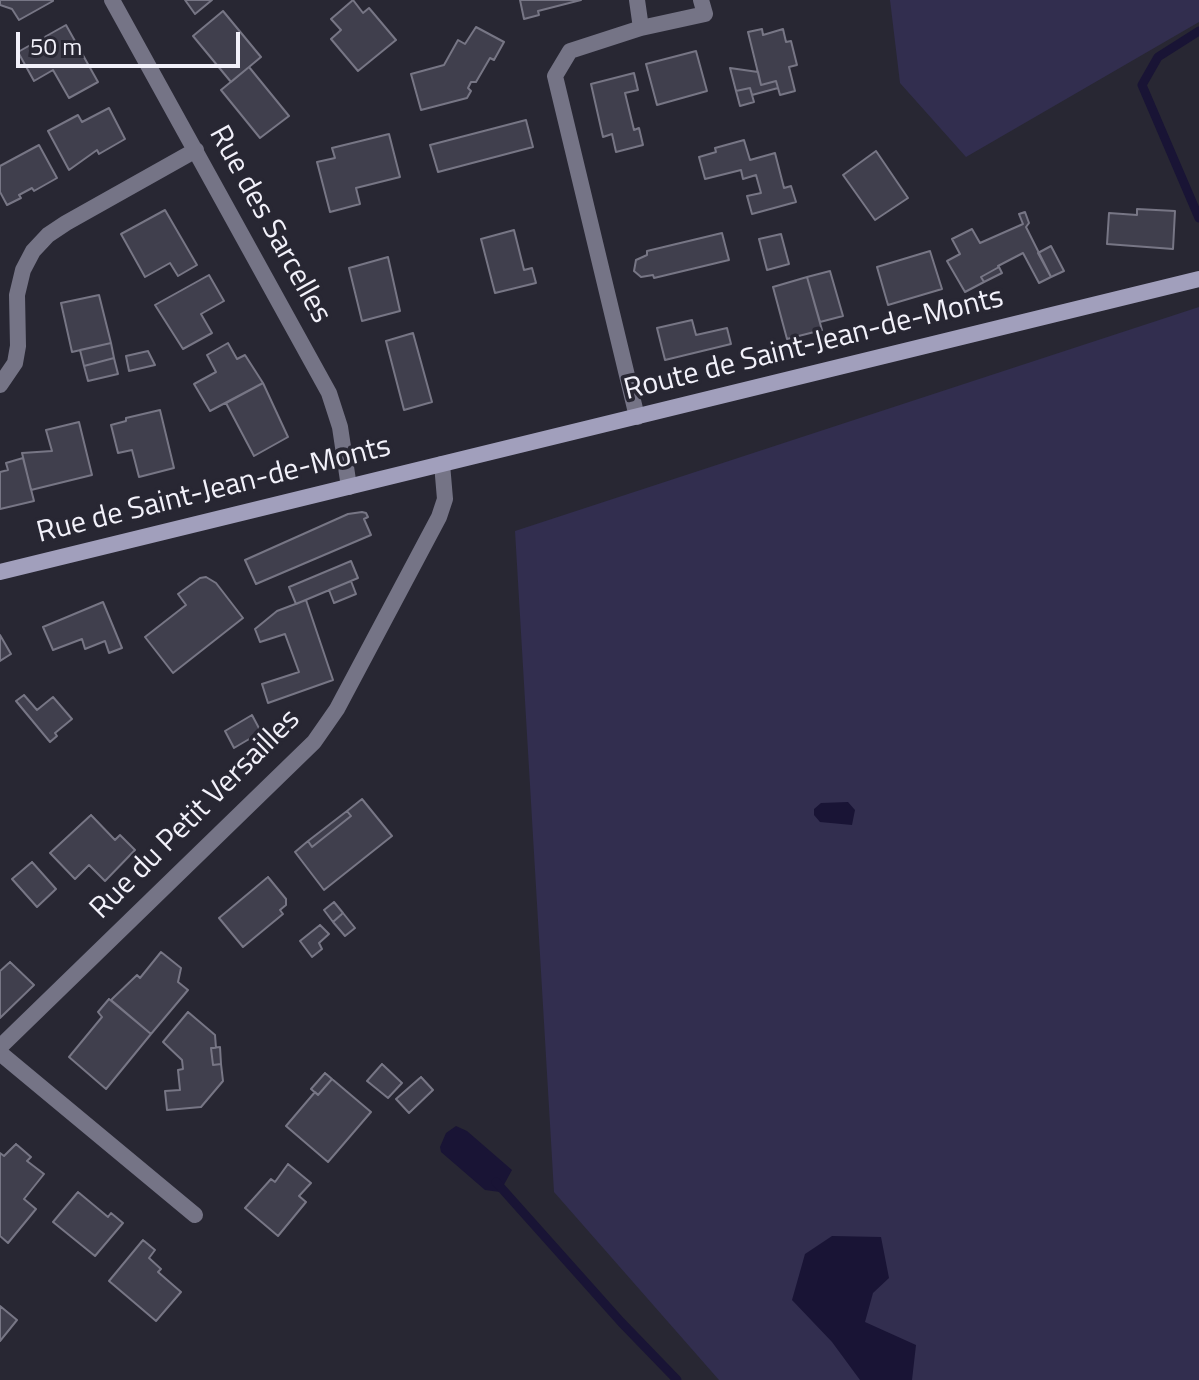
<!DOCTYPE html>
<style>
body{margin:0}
#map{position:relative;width:1199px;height:1380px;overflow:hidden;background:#282733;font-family:"Titillium Web",sans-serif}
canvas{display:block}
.scale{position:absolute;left:16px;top:32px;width:224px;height:36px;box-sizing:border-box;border:4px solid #f2f1fa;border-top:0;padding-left:10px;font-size:24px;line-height:28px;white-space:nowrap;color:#f2f1fa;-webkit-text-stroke:6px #282733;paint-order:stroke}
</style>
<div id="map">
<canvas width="1199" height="1380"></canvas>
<div class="scale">50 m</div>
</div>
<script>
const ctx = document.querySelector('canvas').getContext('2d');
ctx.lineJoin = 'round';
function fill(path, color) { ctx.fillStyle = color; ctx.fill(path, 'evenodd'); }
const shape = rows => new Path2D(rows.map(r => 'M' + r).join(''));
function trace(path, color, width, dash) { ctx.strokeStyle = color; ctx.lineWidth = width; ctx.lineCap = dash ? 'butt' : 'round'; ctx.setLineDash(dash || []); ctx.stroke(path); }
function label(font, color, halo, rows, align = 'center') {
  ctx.font = font + ' "Titillium Web",sans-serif'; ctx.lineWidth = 7; ctx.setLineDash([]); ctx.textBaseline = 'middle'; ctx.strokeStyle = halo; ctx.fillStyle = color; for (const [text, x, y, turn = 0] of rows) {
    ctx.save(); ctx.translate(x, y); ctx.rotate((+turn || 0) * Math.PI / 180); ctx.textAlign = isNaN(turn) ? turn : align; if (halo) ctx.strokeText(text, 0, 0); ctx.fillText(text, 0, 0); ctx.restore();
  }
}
fill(shape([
 [890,0,1199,0,1199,22,966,157,900,83],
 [1199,307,1199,1380,719,1380,554,1192,515,531]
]), '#322e4f');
fill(shape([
 [848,802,855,810,852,825,820,822,814,815,814,809,821,803],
 [456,1126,467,1131,512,1170,500,1192,485,1190,441,1152,440,1147,446,1133],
 [832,1236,881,1237,889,1278,873,1293,865,1322,916,1345,912,1380,860,1380,832,1342,792,1300,805,1254]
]), '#191435');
trace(shape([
 [1199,31,1158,57,1142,85,1199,218],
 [496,1182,621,1322,677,1380]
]), '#191435', 9);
const building = shape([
 [0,0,53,0,53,1,19,20,12,9,0,5,0,0],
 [185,0,212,0,195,14,185,0],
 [353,0,363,13,369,8,396,40,358,71,331,39,341,30,331,19,353,0],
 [520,0,581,0,538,11,539,15,524,19,520,0],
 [223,11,261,57,231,82,193,36,223,11],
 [66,25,98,82,69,98,53,70,34,81,18,52,66,25],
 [476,27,504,42,494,60,490,58,476,82,471,82,468,88,471,91,467,98,421,110,411,74,444,65,458,40,465,44,476,27],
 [762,29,763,35,783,29,786,42,791,41,797,65,789,67,795,91,780,95,776,81,761,85,748,32,762,29],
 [696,51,707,91,657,105,646,64,696,51],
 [249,67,289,116,260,138,221,90,249,67],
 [730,68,758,72,761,85,776,81,778,88,752,95,750,88,736,91,730,68],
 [634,73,638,90,625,93,634,130,639,128,643,145,616,152,612,134,603,137,591,84,634,73],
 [750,88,754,102,740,106,736,91,750,88],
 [109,108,125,139,99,154,97,150,69,170,48,131,78,115,82,122,109,108],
 [526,120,533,147,438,172,430,145,526,120],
 [389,134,400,177,356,188,360,204,330,212,317,162,335,158,332,148,389,134],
 [744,140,750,160,775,153,784,188,791,186,796,202,752,214,747,196,761,193,756,175,743,179,741,170,705,179,699,157,716,152,715,148,744,140],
 [39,145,57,178,34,191,32,188,19,195,21,198,7,205,0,192,0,166,39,145],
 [876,151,908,198,875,220,843,175,876,151],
 [1137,209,1175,211,1173,249,1107,244,1109,213,1137,215,1137,209],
 [165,210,197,265,178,276,170,263,145,277,121,234,165,210],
 [1025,212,1029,223,1026,227,1051,277,1039,283,1023,253,998,266,999,267,981,277,984,282,965,292,947,261,960,254,952,239,972,229,980,243,1023,224,1019,214,1025,212],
 [514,230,524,270,532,268,536,283,495,293,481,239,514,230],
 [722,233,729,260,654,278,653,275,641,277,634,271,636,260,647,255,647,251,722,233],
 [781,234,789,264,767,270,759,239,781,234],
 [1051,246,1064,271,1051,277,1038,253,1051,246],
 [930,251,942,289,888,305,877,267,930,251],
 [388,257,400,311,362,321,349,268,388,257],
 [999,267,1002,273,984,282,981,277,999,267],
 [830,271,843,316,820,322,807,277,830,271],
 [209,275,224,301,201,314,212,333,183,349,155,305,209,275],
 [807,277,822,330,787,339,773,287,807,277],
 [99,295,111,343,72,352,61,303,99,295],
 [692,320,696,335,727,328,731,344,665,360,657,328,692,320],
 [413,333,432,402,404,410,386,341,413,333],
 [111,343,114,358,84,366,80,350,111,343],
 [228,343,237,359,245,355,263,383,210,411,194,384,216,372,207,355,228,343],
 [148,351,155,365,129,371,126,356,148,351],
 [114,358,118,374,88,381,84,366,114,358],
 [263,383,288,437,254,456,226,403,263,383],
 [160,410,174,468,139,477,132,450,118,453,111,425,126,421,126,418,160,410],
 [79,422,92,475,31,490,22,453,52,451,46,430,79,422],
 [23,458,34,501,0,509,0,472,8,470,6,463,23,458],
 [362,512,366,513,368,517,364,519,371,535,256,584,245,560,348,514,362,512],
 [351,561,358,578,296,604,289,587,351,561],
 [206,577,216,583,243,618,173,673,145,637,186,605,178,594,200,578,206,577],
 [351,581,356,594,334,603,329,590,351,581],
 [306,600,333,680,268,703,262,684,299,672,285,634,260,642,255,629,277,611,306,600],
 [103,602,122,648,109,653,105,641,85,649,82,639,53,650,43,627,103,602],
 [0,635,11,654,0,661,0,635],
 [24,695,37,710,53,697,72,719,55,733,57,736,50,742,16,701,24,695],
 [252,715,261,732,234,748,225,731,252,715],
 [362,799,392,836,324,890,295,852,308,841,312,847,351,816,347,811,362,799],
 [347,811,351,816,312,847,308,841,347,811],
 [91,815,115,840,120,835,135,850,105,881,89,865,75,879,50,853,91,815],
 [32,862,56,889,37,907,12,879,32,862],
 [268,877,286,899,286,905,280,910,283,914,243,947,219,918,268,877],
 [334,902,343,913,333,922,324,910,334,902],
 [343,913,355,928,345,936,333,922,343,913],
 [320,925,329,934,319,943,322,949,312,957,300,941,320,925],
 [161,952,181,968,178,982,188,990,151,1034,111,1000,137,975,140,978,161,952],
 [10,962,34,985,0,1018,0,971,10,962],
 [109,999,151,1034,106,1089,69,1057,102,1017,98,1012,109,999],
 [188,1012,215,1035,216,1048,211,1048,213,1065,221,1064,223,1081,201,1107,167,1110,165,1091,180,1090,178,1070,183,1069,182,1060,163,1042,188,1012],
 [220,1047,221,1064,213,1065,211,1048,220,1047],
 [382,1064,402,1083,388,1098,367,1081,382,1064],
 [325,1073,332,1079,318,1095,311,1089,325,1073],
 [421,1077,433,1090,409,1113,396,1099,421,1077],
 [332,1079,371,1112,328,1162,286,1126,315,1092,318,1095,332,1079],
 [16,1144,31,1157,27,1161,44,1174,24,1199,36,1209,8,1243,0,1236,0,1153,4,1156,16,1144],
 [288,1164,311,1183,299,1196,306,1202,278,1236,245,1208,271,1179,275,1182,288,1164],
 [78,1192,108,1217,111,1213,123,1223,95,1256,53,1222,78,1192],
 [143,1240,155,1250,149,1258,161,1269,158,1272,181,1292,156,1321,109,1281,143,1240],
 [0,1306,17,1320,0,1341,0,1306]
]);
fill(building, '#403f4d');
trace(building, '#777685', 2);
trace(shape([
 [112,0,329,393,340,427,349,487],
 [637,0,641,28],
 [0,385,15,363,18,346,17,295,23,270,33,251,48,235,66,223,196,150],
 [637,417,555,76,570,51,641,28,705,14,701,0],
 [0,1047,314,742,337,709,439,517,445,499,442,464],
 [0,1053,195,1215]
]), '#757486', 16);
trace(shape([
 [0,572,1199,279]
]), '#a19fbc', 16);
label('30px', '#f2f1fa', '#282733', [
 ["Rue des Sarcelles",269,225,61],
 ["Route de Saint-Jean-de-Monts",814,345,-14],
 ["Rue de Saint-Jean-de-Monts",214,491,-14],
 ["Rue du Petit Versailles",196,815,-45]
]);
</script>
